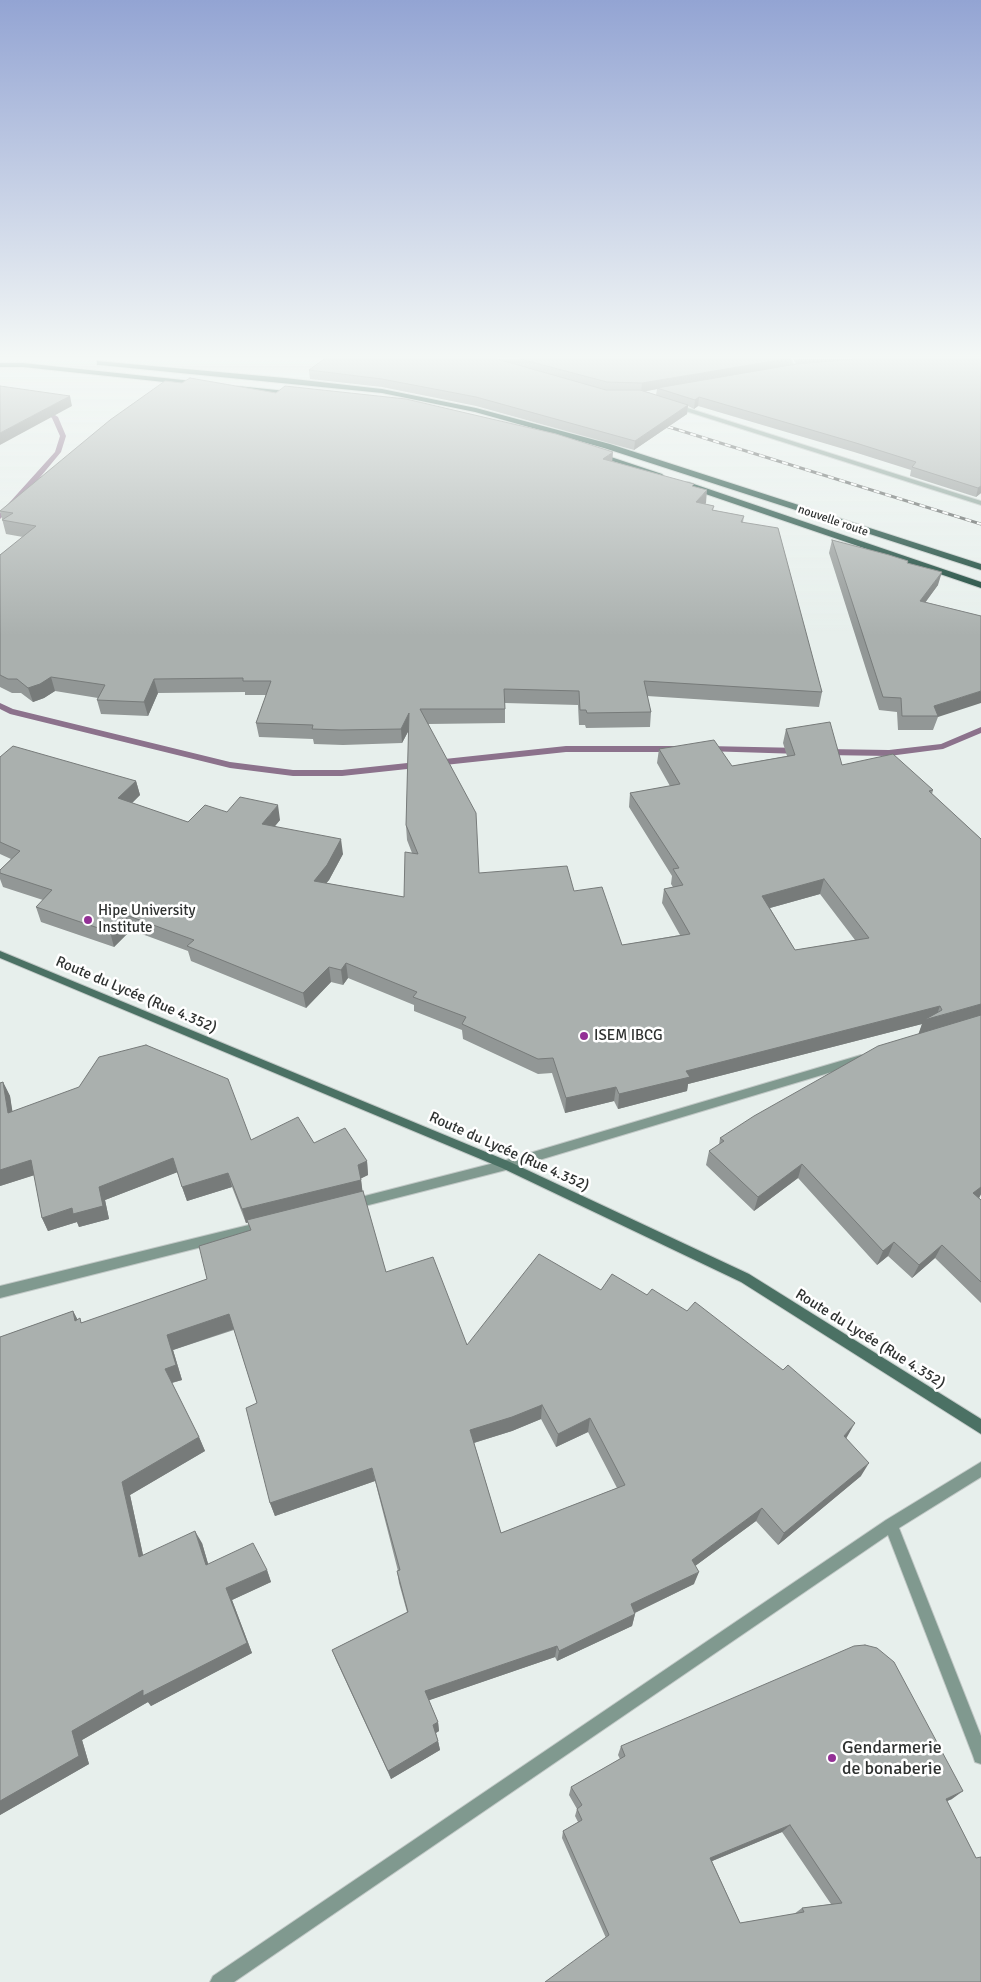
<!DOCTYPE html>
<meta charset="utf-8">
<style>
body{margin:0}
canvas{display:block;background:#e7efec}
</style>
<canvas width="981" height="1982"></canvas>
<script>
const ctx = document.querySelector('canvas').getContext('2d');
ctx.lineJoin = 'round';
const shape = rows => new Path2D(rows.map(r => 'M' + r).join(''));
function fill(path, color) { ctx.fillStyle = color; ctx.fill(path, 'evenodd'); }
function trace(path, color, width, dash) { ctx.strokeStyle = color; ctx.lineWidth = width; ctx.lineCap = dash ? 'butt' : 'round'; ctx.setLineDash(dash || []); ctx.stroke(path); }
function label(font, color, halo, rows, align = 'center') {
  ctx.font = font + ' Signika,sans-serif'; ctx.lineWidth = 5; ctx.setLineDash([]); ctx.textBaseline = 'middle'; ctx.strokeStyle = halo; ctx.fillStyle = color; for (const [text, x, y, turn = 0] of rows) {
    ctx.save(); ctx.translate(x, y); ctx.rotate((+turn || 0) * Math.PI / 180); ctx.textAlign = isNaN(turn) ? turn : align; if (halo) ctx.strokeText(text, 0, 0); ctx.fillText(text, 0, 0); ctx.restore();
  }
}
fill(shape([
 [39,407,43,407,58,417,66,436,61,452,37,481,0,519,0,513,55,452,60,436,52,418,39,409,39,407],
 [0,703,13,709,230,762,293,770,342,770,566,746,676,746,681,749,676,752,566,752,342,776,293,776,230,768,10,714,0,709,0,703],
 [981,727,981,733,943,749,889,756,824,755,819,752,824,749,889,750,941,744,981,727],
 [707,746,801,748,806,751,801,754,704,751,704,747,707,746]
]), '#8c728c');
const street = shape([
 [787,359,791,359,796,370,792,370,787,359],
 [675,404,981,501,981,505,673,407,672,406,675,404],
 [861,1055,865,1056,866,1059,865,1062,506,1170,353,1209,349,1208,347,1204,349,1200,353,1199,506,1160,861,1055],
 [261,1222,265,1223,267,1227,265,1231,261,1232,0,1298,0,1286,261,1222],
 [981,1462,981,1477,899,1528,981,1736,981,1764,975,1762,973,1756,888,1535,234,1982,210,1982,213,1976,886,1520,981,1462]
]);
const secondary = shape([
 [0,951,510,1162,749,1274,981,1419,981,1434,741,1282,502,1168,0,958,0,951]
]);
const highway = shape([
 [97,361,285,378,382,389,476,408,610,444,981,564,981,570,604,448,475,412,382,393,100,365,97,365,97,361],
 [0,363,23,363,202,382,206,384,202,386,23,367,0,367,0,363],
 [237,386,297,392,301,394,297,396,240,390,236,388,237,386],
 [593,451,662,474,664,476,662,478,656,478,590,456,589,454,593,451],
 [688,482,981,582,981,588,685,487,685,483,688,482]
]);
trace(street, '#c2c9c7', 2);
trace(secondary, '#c2c9c7', 2);
trace(highway, '#c2c9c7', 2);
fill(street, '#80998f');
fill(secondary, '#4b7164');
fill(highway, '#093b2d');
const rail = shape([
 [656,423,981,524]
]);
trace(rail, '#525655', 3);
trace(rail, '#fff', 2, [6]);
fill(shape([
 [324,359,790,359,788,366,796,364,793,359,981,359,981,493,976,497,910,476,911,470,854,452,698,406,694,409,688,406,687,414,634,450,476,406,382,387,310,379,309,370],
 [657,389,656,395,645,391,647,391],
 [612,461,694,487,706,503,705,504,714,506,713,510,744,516,743,522,822,692,819,707,647,696,651,712,650,727,586,728,585,725,579,725,578,705,505,703,505,723,428,724,479,873,574,891,622,945,680,935,662,903,664,889,673,887,671,884,672,876,629,807,630,793,670,786,657,763,659,749,732,766,787,756,783,743,786,729,842,765,933,790,932,794,981,839,981,1194,979,1198,981,1200,981,1303,935,1258,912,1278,888,1256,877,1265,798,1178,754,1211,706,1165,709,1151,719,1145,720,1138,919,1034,922,1024,688,1084,687,1091,618,1109,614,1101,565,1113,552,1073,538,1074,463,1039,462,1030,414,1011,414,1005,348,978,343,985,331,982,306,1008,191,961,188,951,131,930,114,947,41,922,36,907,43,900,3,887,0,879,0,870,11,859,0,854,0,757,136,781,140,795,132,803,188,822,227,812,280,820,275,826,343,854,329,880,326,883,404,897,412,853,407,840,406,825,409,730,402,743,343,745,314,744,313,739,259,737,256,723,266,695,245,695,245,692,158,693,148,716,101,714,97,700,98,698,55,691,44,698,33,702,21,693,12,693,0,687,0,555,23,537,6,534,0,511],
 [820,894,855,940,795,950,770,908],
 [832,540,908,561,908,563,938,585,925,602,981,616,938,717,933,730,898,730,897,712,879,710,829,553],
 [3,1082,10,1096,12,1112,251,1140,314,1143,367,1161,368,1175,361,1178,362,1191,386,1272,467,1345,847,1437,846,1438,861,1476,778,1545,756,1521,695,1566,694,1584,635,1613,635,1614,632,1626,557,1661,555,1657,429,1700,438,1722,439,1731,436,1733,438,1741,440,1750,391,1779,336,1660,332,1650,407,1612,399,1583,397,1571,398,1571,375,1481,275,1516,270,1503,257,1403,234,1330,173,1350,182,1380,172,1383,199,1437,205,1451,130,1495,143,1555,202,1543,208,1564,267,1570,271,1582,232,1600,252,1653,151,1706,148,1702,82,1740,89,1764,0,1815,0,1337,73,1311,77,1319,82,1323,207,1279,250,1230,248,1222,246,1223,232,1187,187,1201,177,1172,105,1200,109,1219,79,1227,77,1222,48,1231,42,1218,34,1175,0,1186,0,1083],
 [541,1419,556,1447,588,1432,617,1488,501,1533,474,1443,512,1431],
 [621,1746,952,1799,947,1801,976,1858,981,1982,606,1938,562,1838,563,1831,578,1822,575,1816,577,1809,569,1795,571,1787,620,1759,618,1755],
 [782,1832,831,1904,802,1908,794,1914,740,1923,712,1861]
]), '#929796');
fill(shape([
 [785,359,790,359,788,367,657,388,657,389,641,392,642,383],
 [798,359,853,359,853,360,797,365],
 [70,396,72,406,0,445,0,433],
 [699,397,698,406,694,409,695,400],
 [688,405,687,414,634,450,635,441],
 [613,452,612,465,603,459],
 [981,486,981,493,976,497,978,488],
 [707,490,706,503,694,516,696,502],
 [942,572,938,585,917,614,920,601],
 [51,677,55,691,44,698,33,702,28,688],
 [154,679,158,693,148,716,144,702],
 [981,691,981,703,938,717,934,706],
 [409,713,410,728,402,743,401,729],
 [136,781,140,795,122,813,118,798],
 [278,805,280,820,265,838,262,824],
 [341,839,343,854,329,880,316,896,314,881],
 [824,879,820,894,759,911,762,896],
 [126,915,131,930,114,947,110,932],
 [346,963,348,978,343,985,341,970],
 [329,967,331,982,306,1008,303,993],
 [981,1004,981,1017,918,1035,922,1024,688,1084,687,1091,618,1109,619,1094,686,1071,940,1006,936,1017],
 [3,1082,10,1096,15,1127,8,1113],
 [616,1087,614,1101,565,1113,566,1098],
 [173,1158,178,1172,105,1200,109,1219,79,1227,77,1222,48,1231,42,1218,72,1208,99,1187],
 [31,1160,38,1174,0,1186,0,1170],
 [367,1161,368,1175,360,1179,358,1165],
 [802,1164,798,1178,754,1211,758,1197],
 [228,1173,232,1187,187,1201,182,1187],
 [361,1180,363,1194,246,1223,242,1209],
 [981,1187,981,1194,979,1198,966,1207,973,1193],
 [894,1242,888,1256,877,1265,883,1251],
 [942,1245,935,1258,912,1278,919,1265],
 [73,1311,81,1326,75,1321],
 [229,1314,234,1329,173,1350,182,1380,171,1383,165,1369,167,1335],
 [542,1405,541,1419,512,1431,470,1444,470,1430],
 [590,1418,588,1432,556,1447,558,1434],
 [855,1423,847,1437,837,1450,844,1436],
 [199,1437,205,1451,130,1495,146,1569,139,1557,122,1482],
 [869,1463,861,1476,778,1545,784,1533],
 [372,1468,375,1481,275,1516,270,1503],
 [762,1508,756,1521,687,1572,692,1560],
 [195,1531,202,1543,212,1577,206,1565],
 [267,1570,271,1582,232,1600,252,1653,151,1706,148,1702,82,1740,89,1764,0,1815,0,1801,72,1731,226,1588],
 [699,1572,694,1584,628,1616,631,1604],
 [635,1614,632,1626,557,1661,559,1651],
 [557,1646,555,1657,427,1701,425,1691],
 [438,1722,439,1731,434,1734,433,1725],
 [438,1741,440,1750,391,1779,388,1771],
 [963,1791,952,1799,935,1806,946,1799],
 [790,1825,782,1832,705,1864,710,1858]
]), '#777b7a');
const building = shape([
 [324,359,497,359,606,390,640,390,688,405,635,441,476,397,382,379,309,370,324,359],
 [520,359,786,359,642,383,607,382,520,359],
 [855,359,981,359,981,486,978,488,912,467,916,462,856,443,699,397,695,400,657,388,796,364,855,359],
 [190,378,276,393,285,386,406,399,556,434,613,452,603,459,694,484,692,486,707,490,696,502,714,506,712,510,744,516,741,522,778,528,822,692,644,681,651,712,587,713,586,710,580,710,579,691,504,689,505,709,420,709,476,813,479,873,567,866,574,891,602,887,622,945,690,934,664,889,683,885,673,869,679,868,630,793,680,784,659,749,714,740,732,766,795,755,786,729,830,722,842,765,893,754,933,790,929,791,981,839,981,1004,924,1020,942,1010,940,1006,686,1071,690,1077,619,1094,616,1087,566,1098,553,1058,538,1059,462,1024,466,1017,413,997,417,992,346,963,341,970,329,967,303,993,187,946,194,940,126,915,110,932,36,907,52,890,0,873,0,870,20,851,0,842,0,757,13,746,136,781,118,798,188,822,205,805,227,812,240,797,278,805,262,824,341,839,327,865,314,881,404,897,405,852,418,854,406,825,409,713,401,729,341,730,312,729,313,725,256,723,271,681,243,681,243,678,154,679,144,702,97,700,105,685,51,677,40,684,28,688,17,679,8,679,0,675,0,555,36,526,2,520,13,513,0,511,110,420,165,381,182,383,190,378],
 [824,879,869,938,795,950,762,896,824,879],
 [0,386,70,396,0,433,0,386],
 [832,540,889,555,908,561,907,563,942,572,920,601,981,616,981,691,934,706,938,716,902,716,901,698,883,697,832,540],
 [981,1015,981,1187,973,1193,981,1200,981,1282,942,1245,919,1265,894,1242,883,1251,802,1164,758,1197,709,1151,724,1141,720,1138,754,1116,878,1046,981,1015],
 [146,1045,228,1079,251,1140,298,1117,314,1143,345,1128,367,1161,358,1165,361,1180,242,1209,228,1173,182,1187,173,1158,99,1187,103,1206,73,1214,72,1208,42,1218,31,1160,0,1170,0,1083,3,1082,8,1113,79,1087,99,1057,146,1045],
 [363,1191,386,1272,433,1257,467,1345,539,1254,601,1290,612,1274,647,1295,652,1289,687,1311,695,1302,783,1370,788,1365,855,1423,844,1436,869,1463,784,1533,762,1508,692,1560,699,1572,631,1604,635,1614,559,1651,557,1646,425,1691,438,1722,433,1725,438,1741,388,1771,332,1650,408,1612,397,1571,400,1570,372,1468,270,1503,246,1408,257,1403,229,1314,167,1335,176,1365,165,1369,199,1437,122,1482,139,1557,195,1531,206,1565,253,1543,267,1570,226,1588,247,1643,143,1696,143,1690,72,1731,79,1756,0,1801,0,1337,73,1311,75,1321,80,1318,81,1323,207,1279,199,1246,251,1230,247,1220,363,1191],
 [542,1405,558,1434,590,1418,625,1485,501,1533,470,1430,512,1417,542,1405],
 [865,1645,877,1648,894,1662,963,1791,946,1799,976,1858,981,1857,981,1982,545,1982,609,1935,563,1831,582,1820,577,1809,582,1805,571,1787,625,1756,621,1746,854,1646,865,1645],
 [790,1825,842,1903,802,1908,804,1912,740,1923,710,1858,790,1825]
]);
fill(building, '#aab0ae');
trace(building, '#777b7a', 1);
const sky = ctx.createLinearGradient(0, 0, 0, 636);
sky.addColorStop(0, '#93a4d3');
sky.addColorStop(0.56, '#f4f8f6');
sky.addColorStop(1, '#f4f8f600');
ctx.fillStyle = sky;
ctx.fillRect(0, 0, 981, 636);
for (const [x, y, r, color] of [
 [88,920,5,"#933096"],
 [584,1036,5,"#933096"],
 [832,1758,5,"#933096"]
]) { const dot = new Path2D(); dot.arc(x, y, r, 0, 2 * Math.PI); ctx.fillStyle = color; ctx.fill(dot); trace(dot, '#fff', 2); }
label('12px', '#2f3231', '#fff', [
 ["nouvelle route",833,521,19]
]);
label('15px', '#2f3231', '#fff', [
 ["Hipe University",98,911],
 ["Institute",98,928],
 ["ISEM IBCG",594,1036]
], 'left');
label('15px', '#2f3231', '#fff', [
 ["Route du Lycée (Rue 4.352)",136,995,23],
 ["Route du Lycée (Rue 4.352)",509,1152,24],
 ["Route du Lycée (Rue 4.352)",870,1339,32]
]);
label('18px', '#2f3231', '#fff', [
 ["Gendarmerie",842,1748],
 ["de bonaberie",842,1769]
], 'left');
</script>
